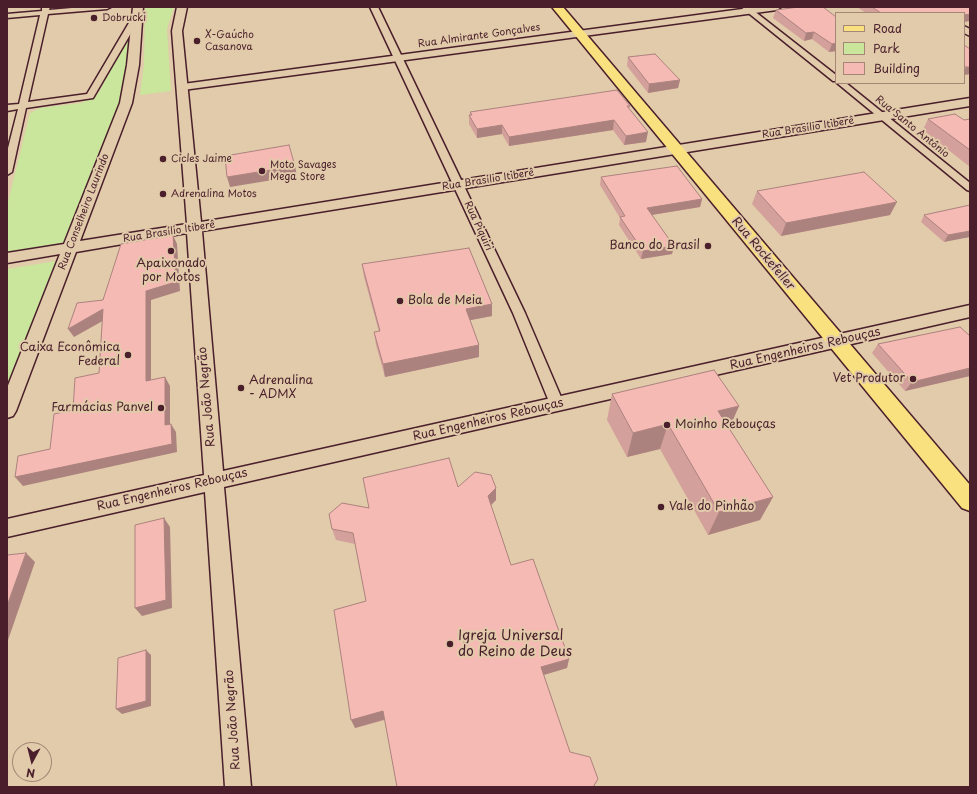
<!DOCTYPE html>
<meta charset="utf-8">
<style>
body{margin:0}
#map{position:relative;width:977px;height:794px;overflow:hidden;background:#e1cbaa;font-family:"Playpen Sans",sans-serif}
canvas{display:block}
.frame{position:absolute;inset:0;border:8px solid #4a1f2b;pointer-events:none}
.legend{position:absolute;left:835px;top:12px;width:130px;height:72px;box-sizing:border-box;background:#e1cbaa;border:1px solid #a58677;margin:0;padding:5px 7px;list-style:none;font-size:12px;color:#4a1f2b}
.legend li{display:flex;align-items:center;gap:8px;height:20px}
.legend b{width:20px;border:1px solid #a58677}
.north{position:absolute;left:12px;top:742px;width:40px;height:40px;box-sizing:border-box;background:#e1cbaa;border:1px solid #a58677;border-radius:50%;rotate:187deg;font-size:11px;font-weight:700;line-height:16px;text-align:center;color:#4a1f2b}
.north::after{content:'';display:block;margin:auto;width:14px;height:18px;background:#4a1f2b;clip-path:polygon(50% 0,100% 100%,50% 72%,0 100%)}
</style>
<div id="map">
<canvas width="977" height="794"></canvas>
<div class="frame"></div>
<ul class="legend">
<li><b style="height:5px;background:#fae180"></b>Road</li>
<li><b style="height:11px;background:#cae59c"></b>Park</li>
<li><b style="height:11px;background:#f6bab4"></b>Building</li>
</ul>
<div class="north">N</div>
</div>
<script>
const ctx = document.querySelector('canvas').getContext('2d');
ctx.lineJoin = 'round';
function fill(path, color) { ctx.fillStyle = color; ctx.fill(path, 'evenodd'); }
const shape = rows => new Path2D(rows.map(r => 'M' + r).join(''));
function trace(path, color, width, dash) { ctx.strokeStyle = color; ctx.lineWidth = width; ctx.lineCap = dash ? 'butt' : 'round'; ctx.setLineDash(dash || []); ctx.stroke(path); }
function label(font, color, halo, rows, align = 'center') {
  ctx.font = font + ' "Playpen Sans",sans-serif'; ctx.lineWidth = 4; ctx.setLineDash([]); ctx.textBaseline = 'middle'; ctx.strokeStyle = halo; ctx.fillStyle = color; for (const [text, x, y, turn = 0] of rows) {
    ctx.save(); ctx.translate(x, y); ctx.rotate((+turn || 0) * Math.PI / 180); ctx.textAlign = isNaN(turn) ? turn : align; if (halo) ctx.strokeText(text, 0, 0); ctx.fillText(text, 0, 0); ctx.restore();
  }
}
fill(shape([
 [145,7,174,7,167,29,171,91,140,95,144,64],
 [131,36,122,103,66,241,62,245,7,257,7,206,30,113,40,108,81,103,95,96,99,92,128,37],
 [56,261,57,263,7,390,7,269]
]), '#cae59c');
const minor = shape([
 [42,7,50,7,49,10,83,7,111,7,107,9,48,14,28,102,87,94,133,16,137,14,141,16,93,98,26,108,12,172,7,175,7,152,18,109,7,111,7,105,19,104,40,15,7,18,7,14,42,11,42,7],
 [370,7,378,7,525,313,564,404,562,408,557,409,552,408,550,404,513,313,370,7],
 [741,7,749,7,836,75,836,81,833,81,741,7],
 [837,83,846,83,970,183,970,191,967,190,837,83]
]);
const tertiary = shape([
 [757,7,781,7,777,10,183,90,178,87,183,84,757,7],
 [964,26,970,29,970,36,964,33,964,26]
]);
const secondary = shape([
 [133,7,143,7,139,65,132,103,80,241,187,224,172,31,177,7,187,7,182,31,201,222,970,98,970,106,202,231,223,471,970,305,970,317,224,487,251,787,225,787,205,492,7,537,7,519,204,475,187,233,76,252,16,411,13,416,7,418,7,388,60,254,7,263,7,253,64,244,120,103,127,65,133,7]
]);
const primary = shape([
 [552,7,563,7,970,485,970,511,962,508,552,7]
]);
trace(minor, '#4a1f2b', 3);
trace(tertiary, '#4a1f2b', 3);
trace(secondary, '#4a1f2b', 3);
trace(primary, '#4a1f2b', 3);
fill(minor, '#e1cbaa');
fill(tertiary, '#e1cbaa');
fill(secondary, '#e1cbaa');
fill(primary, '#fae180');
fill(shape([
 [857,7,970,7,964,13,866,13],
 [776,10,836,17,836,51,829,52,812,39,804,41,773,18],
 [964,45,970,49,970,74,964,75],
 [628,57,680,80,678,88,648,93,627,66],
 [630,106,629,109,646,142,624,145,613,130,509,146,502,134,477,138,469,124,469,115,470,115,470,112],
 [928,119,964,120,970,119,970,167,923,130],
 [601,177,702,199,700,207,652,215,674,246,672,254,641,259,619,225,620,218,600,185],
 [757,191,890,215,781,236,752,204],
 [970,205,944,242,921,222,924,215],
 [362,264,492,316,470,320,479,345,479,357,385,377,376,345,374,332,379,332,364,277],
 [970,336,970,376,905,391,872,353,878,344],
 [612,394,739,406,729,429,773,497,760,520,708,535,660,449,627,457,607,420],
 [458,487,496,488,496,500,491,505,511,565,569,659,567,668,544,675,570,752,598,779,594,787,397,787,385,720,355,728,366,601,355,544,336,540,332,529,369,508]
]), '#d4a09b');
fill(shape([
 [970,14,970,21,964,22,964,15],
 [814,32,812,39,804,41,806,33],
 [836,43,836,51,829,52,832,44],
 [966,67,970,67,970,74,964,75,964,72],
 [680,80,678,88,648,93,649,84],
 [614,120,613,130,509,146,509,137],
 [502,125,502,134,477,138,477,129],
 [648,132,646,142,624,145,626,136],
 [295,166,297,176,230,187,227,177],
 [702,199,700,207,645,216,647,208],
 [897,202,890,215,781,236,786,223],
 [970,231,970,237,944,242,948,235],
 [173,235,177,244,180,291,151,300,151,389,146,381,146,291],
 [674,246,672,254,641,259,643,251],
 [492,304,492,316,466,321,466,309],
 [103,309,108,318,74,337,68,329],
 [479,345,479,357,385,377,383,364],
 [970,368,970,376,905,391,912,382],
 [165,377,170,386,170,434,165,425],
 [739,406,728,431,718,411],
 [171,424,176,432,177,452,23,486,15,477],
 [668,424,660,449,627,457,633,433],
 [496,488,496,500,488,508,488,496],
 [773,497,760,520,708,535,719,512],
 [164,518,170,527,172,608,142,616,135,608],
 [26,553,35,562,7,643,7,606],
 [146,650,151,655,151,706,122,714,116,709],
 [569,659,567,668,540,676,541,667],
 [383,711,386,719,355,728,351,720]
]), '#ac827e');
const building = shape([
 [799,7,823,7,836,17,836,43,832,44,814,32,806,33,776,10,799,7],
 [872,7,970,7,970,14,964,15,964,13,881,13,872,7],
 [964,45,970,49,970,67,966,67,964,66,964,45],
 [655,54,680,80,649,84,628,57,655,54],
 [617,90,630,106,627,106,648,132,626,136,614,120,509,137,502,125,477,129,469,115,472,115,470,112,617,90],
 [955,114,964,120,970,119,970,150,928,119,955,114],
 [289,145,295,166,227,177,225,156,289,145],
 [677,166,702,199,647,208,674,246,643,251,620,217,625,216,601,177,677,166],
 [864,172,897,202,786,223,757,191,864,172],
 [970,205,970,231,948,235,924,215,970,205],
 [173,235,176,282,146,291,146,381,165,377,165,425,171,424,172,444,15,477,18,456,50,449,54,414,73,410,75,378,99,373,103,309,68,329,77,303,103,300,121,244,173,235],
 [469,248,492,304,466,309,479,345,383,364,374,332,380,331,362,264,469,248],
 [960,327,970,336,970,368,912,382,878,344,960,327],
 [714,370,739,406,718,411,773,497,719,512,668,424,633,433,612,394,714,370],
 [449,458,458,487,475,472,491,475,496,488,488,496,511,565,533,559,569,659,541,667,570,752,590,757,598,779,593,787,397,787,383,711,351,720,334,610,366,601,353,533,332,529,329,514,342,503,369,508,363,478,449,458],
 [164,518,166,600,135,608,135,525,164,518],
 [26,553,7,606,7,555,26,553],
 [146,650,146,701,116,709,118,658,146,650]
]);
fill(building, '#f6bab4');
trace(building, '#ac827e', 1);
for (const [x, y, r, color] of [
 [94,18,4,"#4a1f2b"],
 [197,41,4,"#4a1f2b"],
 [163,159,4,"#4a1f2b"],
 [262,171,4,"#4a1f2b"],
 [163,194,4,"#4a1f2b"],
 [708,246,4,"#4a1f2b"],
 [171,251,4,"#4a1f2b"],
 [400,301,4,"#4a1f2b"],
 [128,355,4,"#4a1f2b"],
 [913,379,4,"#4a1f2b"],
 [241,388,4,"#4a1f2b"],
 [161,408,4,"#4a1f2b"],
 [667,425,4,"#4a1f2b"],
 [661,507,4,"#4a1f2b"],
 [450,644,4,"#4a1f2b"]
]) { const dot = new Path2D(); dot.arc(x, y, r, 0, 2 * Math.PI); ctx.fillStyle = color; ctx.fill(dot); trace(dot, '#e1cbaa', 1.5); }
label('10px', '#4a1f2b', '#e1cbaa', [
 ["Dobrucki",102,18],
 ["X-Gaúcho",205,35],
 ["Casanova",205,47],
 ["Cicles Jaime",171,159],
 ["Moto Savages",270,165],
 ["Mega Store",270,177],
 ["Adrenalina Motos",171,194]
], 'left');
label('10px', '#4a1f2b', '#e1cbaa', [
 ["Rua Almirante Gonçalves",479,36,-8],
 ["Rua Santo Antônio",912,127,39],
 ["Rua Brasílio Itiberê",808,128,-9],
 ["Rua Brasílio Itiberê",488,180,-9],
 ["Rua Conselheiro Laurindo",84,212,-69],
 ["Rua Piquiri",478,226,65],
 ["Rua Brasílio Itiberê",169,232,-9]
]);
label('12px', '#4a1f2b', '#e1cbaa', [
 ["Banco do Brasil",700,246],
 ["Apaixonado",171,264,"center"],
 ["por Motos",171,278,"center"],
 ["Bola de Meia",408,301,"left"],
 ["Caixa Econômica",120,348],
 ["Federal",120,362],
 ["Vet Produtor",905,379],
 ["Adrenalina",249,381,"left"],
 ["- ADMX",249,395,"left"],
 ["Farmácias Panvel",153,408],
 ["Moinho Rebouças",675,425,"left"],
 ["Vale do Pinhão",669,507,"left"]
], 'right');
label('12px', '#4a1f2b', '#e1cbaa', [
 ["Rua Rockefeller",763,254,50],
 ["Rua Engenheiros Rebouças",805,349,-13],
 ["Rua João Negrão",207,397,-95],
 ["Rua Engenheiros Rebouças",488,420,-13],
 ["Rua Engenheiros Rebouças",172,490,-13],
 ["Rua João Negrão",233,720,-94]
]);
label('14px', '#4a1f2b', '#e1cbaa', [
 ["Igreja Universal",458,636],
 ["do Reino de Deus",458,652]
], 'left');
</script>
